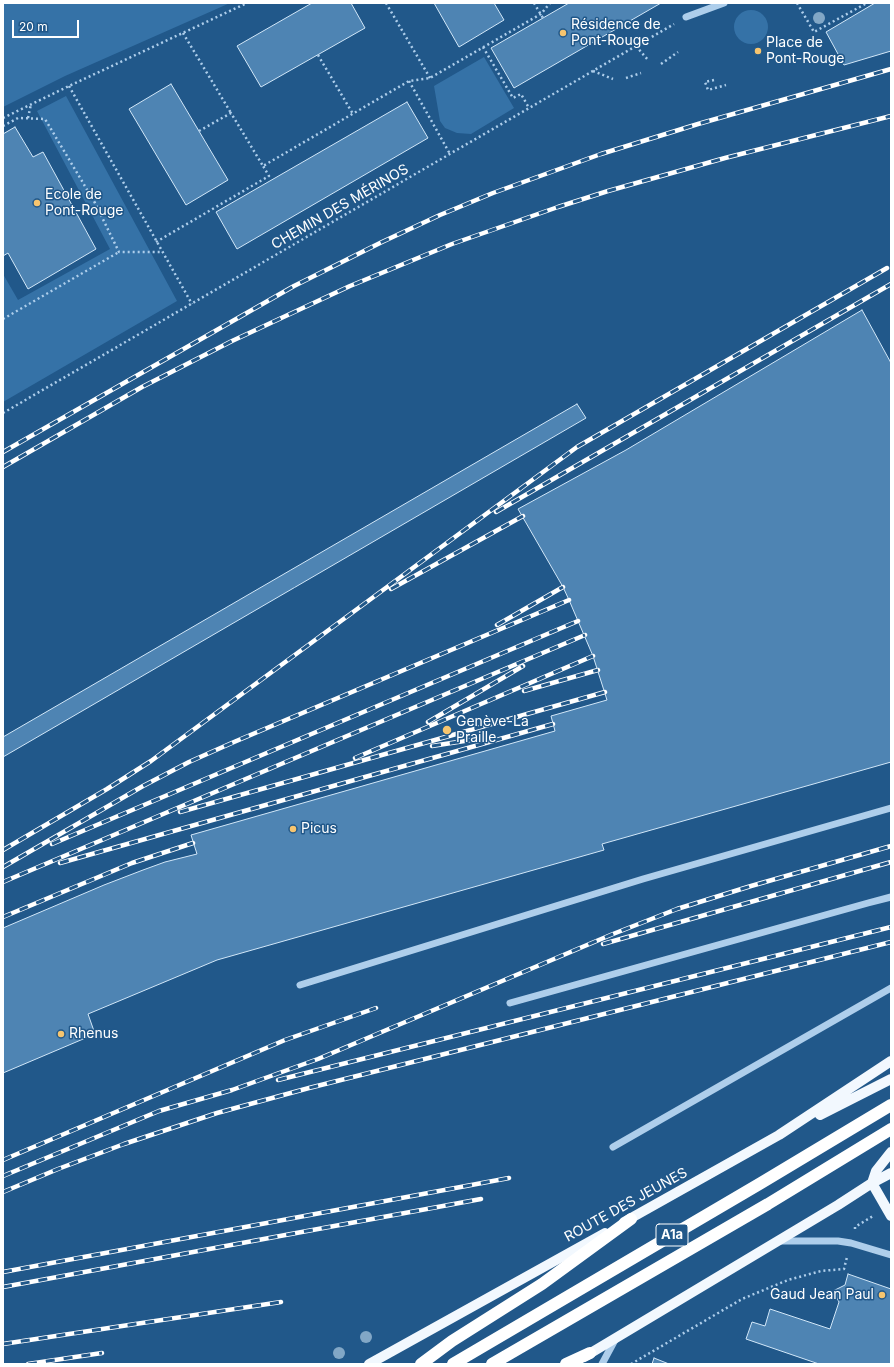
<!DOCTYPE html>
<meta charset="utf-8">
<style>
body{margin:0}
#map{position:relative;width:894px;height:1367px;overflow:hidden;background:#21588a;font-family:Inter,sans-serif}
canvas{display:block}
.frame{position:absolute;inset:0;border:4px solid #fff;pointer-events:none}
.scale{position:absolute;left:12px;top:20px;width:67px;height:18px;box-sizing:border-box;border:2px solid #fff;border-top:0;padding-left:5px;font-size:12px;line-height:14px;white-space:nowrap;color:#fff;-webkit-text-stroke:3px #21588a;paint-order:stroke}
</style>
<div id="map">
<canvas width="894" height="1367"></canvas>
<div class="frame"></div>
<div class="scale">20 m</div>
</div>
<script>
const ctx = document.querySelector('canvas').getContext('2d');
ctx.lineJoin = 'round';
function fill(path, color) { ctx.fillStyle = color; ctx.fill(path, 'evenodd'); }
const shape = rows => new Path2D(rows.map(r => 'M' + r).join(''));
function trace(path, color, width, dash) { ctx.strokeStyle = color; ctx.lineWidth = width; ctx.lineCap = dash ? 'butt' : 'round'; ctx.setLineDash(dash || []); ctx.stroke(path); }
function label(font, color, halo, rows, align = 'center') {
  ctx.font = font + ' Inter,sans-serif'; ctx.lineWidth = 3; ctx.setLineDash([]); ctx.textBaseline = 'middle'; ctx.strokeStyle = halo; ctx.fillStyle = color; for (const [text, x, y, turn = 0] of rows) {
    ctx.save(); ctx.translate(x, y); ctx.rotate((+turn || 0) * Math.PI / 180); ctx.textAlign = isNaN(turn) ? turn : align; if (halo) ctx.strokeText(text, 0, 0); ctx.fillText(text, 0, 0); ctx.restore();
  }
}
fill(shape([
 [3,3,230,3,65,76,3,107],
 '734 27a17 17 0 1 1 34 0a17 17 0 1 1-34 0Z',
 [484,57,514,108,471,134,457,133,445,128,440,121,434,86],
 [66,96,177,301,3,402,3,274,18,300,110,249,37,111]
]), '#3572a7');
const building = shape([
 [312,3,351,3,365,28,261,87,237,46,312,3],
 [434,3,494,3,504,20,459,47,434,3],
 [569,3,661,3,514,88,491,48,569,3],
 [875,3,891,3,891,51,844,65,826,32,875,3],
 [171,84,228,180,186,205,129,109,171,84],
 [407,102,428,138,237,249,216,212,407,102],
 [15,127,33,157,43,152,96,249,28,289,8,253,3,256,3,134,15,127],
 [862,310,891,363,891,762,602,844,604,850,217,960,88,1014,95,1034,3,1073,3,928,104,885,143,870,165,862,197,854,191,835,555,731,551,716,607,700,593,656,569,600,563,587,518,509,626,450,862,310],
 [577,404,586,418,3,757,3,737,577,404],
 [848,1274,891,1289,891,1364,819,1364,746,1339,752,1322,765,1326,770,1309,830,1329,839,1302,833,1291,845,1285,848,1274],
 [654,1358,669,1364,652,1364,654,1358]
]);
fill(building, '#4e84b3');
trace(building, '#d2e7f8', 1);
trace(shape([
 [386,3,430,78],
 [534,3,543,18],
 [797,3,814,32,867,3],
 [183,33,231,113],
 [636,46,648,60],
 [483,47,513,98,521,94,529,108],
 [318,55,353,114],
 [661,64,678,52],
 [593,71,613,79],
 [626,78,641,73],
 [714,80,705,82,708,90,726,85],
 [409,81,450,154],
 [69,86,192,304],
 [3,118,69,86,247,3],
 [28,118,31,104],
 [3,126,18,118,45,119,95,203,119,252,161,252],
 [199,131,231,113,263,166,409,81,430,78,541,14,550,3],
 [156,242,269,176,263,166],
 [3,319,119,252],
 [3,413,674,24],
 [855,1229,855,1227,873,1216],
 [631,1364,742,1299,788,1280,821,1271,844,1269,847,1257]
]), '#aeceeb', 2.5, [2, 3]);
trace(shape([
 [686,17,724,3],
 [300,985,643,879,891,808],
 [510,1003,868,903,891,897],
 [613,1147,891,988],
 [778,1241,838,1241,851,1243,891,1255],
 [602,1364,616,1338]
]), '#aeceeb', 7);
trace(shape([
 [820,1115,891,1079],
 [872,1183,891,1216],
 [872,1183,876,1171,891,1152],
 [624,1222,779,1135,891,1061],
 [584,1357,838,1205,872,1183,891,1173],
 [369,1364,605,1233]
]), '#f2f8fe', 10);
trace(shape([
 [421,1364,452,1341,542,1284,631,1219],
 [453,1364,761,1183,891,1105],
 [492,1364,768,1204,891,1129],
 [566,1364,590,1353]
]), '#fff', 12);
const rail = shape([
 [3,452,294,286,382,242,440,215,493,193,601,154,698,124,891,69],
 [3,467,142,387,232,341,350,286,452,244,558,207,608,191,725,158,891,116],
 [496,512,891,284],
 [391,589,523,516],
 [497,625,563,587],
 [524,691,598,670],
 [428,722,523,666],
 [432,746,490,737],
 [355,758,593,656],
 [180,812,605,692],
 [52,844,578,621],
 [3,850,107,789,151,761,577,447,887,268],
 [60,863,553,724],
 [3,867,143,786,189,762,234,742,569,600],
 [3,882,585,635],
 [3,917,132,863,193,843],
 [603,944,891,862],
 [278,1080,891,927],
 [3,1160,285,1040,376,1008],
 [3,1176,159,1111,232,1090,318,1059,613,934,677,909,751,886,891,846],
 [3,1192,58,1169,124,1144,217,1113,309,1088,891,942],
 [3,1272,509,1178],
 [3,1287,481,1199],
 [3,1344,281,1302],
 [28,1364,102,1353]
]);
trace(rail, '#fff', 4.5);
trace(rail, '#21588a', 3, [9]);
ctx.fillStyle = '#82a7c6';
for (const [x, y] of [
 [819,18],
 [366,1337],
 [339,1353]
]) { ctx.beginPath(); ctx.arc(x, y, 6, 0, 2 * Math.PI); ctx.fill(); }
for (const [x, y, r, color] of [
 [563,33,4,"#f7c56f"],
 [758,51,4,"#f7c56f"],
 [37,203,4,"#f7c56f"],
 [447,730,5,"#f7c56f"],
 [293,829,4,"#f7c56f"],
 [61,1034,4,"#f7c56f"],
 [882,1295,4,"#f7c56f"]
]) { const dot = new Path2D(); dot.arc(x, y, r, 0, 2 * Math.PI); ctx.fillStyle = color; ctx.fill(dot); trace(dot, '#21588a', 1.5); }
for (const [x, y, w] of [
 [672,1235,32]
]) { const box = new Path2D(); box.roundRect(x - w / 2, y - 11, w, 22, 3); ctx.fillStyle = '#21588a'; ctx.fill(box); trace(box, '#fff', 1); }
label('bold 13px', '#fff', null, [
 ["A1a",672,1235]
]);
label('14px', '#fff', '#21588a', [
 ["Résidence de",571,25],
 ["Pont-Rouge",571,41],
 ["Place de",766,43],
 ["Pont-Rouge",766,59],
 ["Ecole de",45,195],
 ["Pont-Rouge",45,211],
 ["Genève-La",456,722],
 ["Praille",456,738],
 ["Picus",301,829],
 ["Rhenus",69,1034],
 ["Gaud Jean Paul",874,1295,"right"]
], 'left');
label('14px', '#fff', '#21588a', [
 ["CHEMIN DES MÉRINOS",340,207,-30],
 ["ROUTE DES JEUNES",626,1205,-29]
]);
</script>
